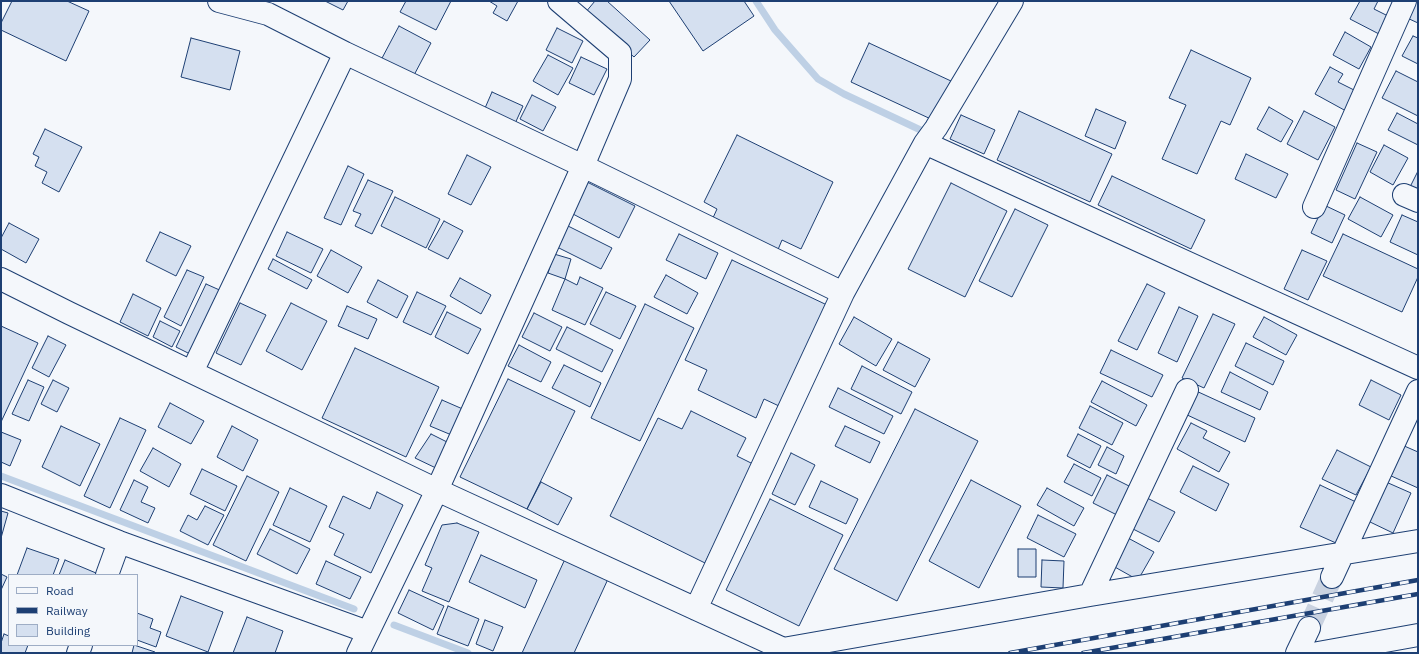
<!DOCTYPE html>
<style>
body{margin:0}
#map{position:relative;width:1419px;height:654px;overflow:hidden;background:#f4f7fb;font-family:"IBM Plex Sans",sans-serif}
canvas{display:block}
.frame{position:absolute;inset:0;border:2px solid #1d3f73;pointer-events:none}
.legend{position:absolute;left:8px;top:574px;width:130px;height:72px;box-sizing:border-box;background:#f4f7fb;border:1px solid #9eadc5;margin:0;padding:5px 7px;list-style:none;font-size:12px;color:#1d3f73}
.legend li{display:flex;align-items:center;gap:8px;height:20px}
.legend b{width:20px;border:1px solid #9eadc5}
</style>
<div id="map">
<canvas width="1419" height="654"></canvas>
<div class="frame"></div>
<ul class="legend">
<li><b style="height:5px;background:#f4f7fb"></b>Road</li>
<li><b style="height:5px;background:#1d3f73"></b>Railway</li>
<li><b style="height:11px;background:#d5e0f0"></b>Building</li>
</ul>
</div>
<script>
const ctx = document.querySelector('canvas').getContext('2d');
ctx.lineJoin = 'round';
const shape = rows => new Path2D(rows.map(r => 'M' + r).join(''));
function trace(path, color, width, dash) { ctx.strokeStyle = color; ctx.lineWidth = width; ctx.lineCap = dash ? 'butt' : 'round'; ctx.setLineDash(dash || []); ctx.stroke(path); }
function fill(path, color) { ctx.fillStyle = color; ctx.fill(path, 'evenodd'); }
trace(shape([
 [756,1,775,30,818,79,844,94,929,134],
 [1,476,354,609],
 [394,625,468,653]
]), '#bed0e5', 7);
const building = shape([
 [12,1,67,1,89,11,66,61,1,30,1,23,12,1],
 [325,1,348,1,343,10,325,1],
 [406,1,451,1,436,30,400,12,406,1],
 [489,1,518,1,507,21,493,13,497,6,489,1],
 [595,1,607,1,650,40,634,57,585,13,595,1],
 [669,1,744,1,754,16,703,51,669,1],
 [1360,1,1378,1,1374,9,1388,16,1379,34,1350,19,1360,1],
 [1413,1,1418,1,1418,23,1405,17,1413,1],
 [399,26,431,43,413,77,381,60,399,26],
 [557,28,583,41,572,63,546,50,557,28],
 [1345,32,1371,47,1359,69,1333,55,1345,32],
 [1413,36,1418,38,1418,64,1402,56,1413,36],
 [191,38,240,51,230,90,181,77,191,38],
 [869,43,951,81,933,120,851,82,869,43],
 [1191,50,1251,78,1230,125,1221,121,1197,174,1162,159,1186,105,1169,98,1191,50],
 [548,55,573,68,558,95,533,81,548,55],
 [581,57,607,69,594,95,569,83,581,57],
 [1330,67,1343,74,1338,82,1356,91,1346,111,1315,94,1330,67],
 [1396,71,1418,82,1418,116,1382,98,1396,71],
 [492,92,523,106,513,128,482,115,492,92],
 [532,95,556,107,543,131,520,119,532,95],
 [1269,107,1293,121,1281,142,1257,129,1269,107],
 [1096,109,1126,122,1115,149,1085,136,1096,109],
 [1019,111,1112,154,1090,202,997,160,1019,111],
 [1304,111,1335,127,1318,160,1287,144,1304,111],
 [1397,113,1418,124,1418,145,1388,130,1397,113],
 [961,115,995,130,984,154,950,139,961,115],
 [45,129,82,147,59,192,42,183,47,172,35,166,39,157,33,154,45,129],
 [737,135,833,182,801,249,782,240,777,252,712,220,717,209,704,202,737,135],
 [1357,143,1377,152,1355,199,1336,190,1357,143],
 [1384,145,1408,158,1393,185,1370,172,1384,145],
 [1246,154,1288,174,1276,198,1235,179,1246,154],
 [467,155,491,167,471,205,448,194,467,155],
 [348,166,364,174,341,225,324,218,348,166],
 [1418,171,1418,191,1410,187,1418,171],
 [1112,176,1205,220,1191,249,1098,205,1112,176],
 [368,180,393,191,372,234,355,226,361,214,353,211,368,180],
 [587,182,635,206,619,238,571,213,587,182],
 [951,183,1007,211,965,297,908,269,951,183],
 [395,197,440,219,426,248,381,226,395,197],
 [1360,197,1393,215,1381,237,1348,219,1360,197],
 [1324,205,1345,215,1332,243,1311,233,1324,205],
 [1015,209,1048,225,1012,297,979,281,1015,209],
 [1402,215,1418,222,1418,255,1390,242,1402,215],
 [444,221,463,231,448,259,428,249,444,221],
 [9,223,39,239,26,263,1,249,1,238,9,223],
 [568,226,612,248,601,269,557,247,568,226],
 [160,232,191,246,176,276,146,261,160,232],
 [287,232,323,249,311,273,276,256,287,232],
 [679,234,718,253,706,279,666,260,679,234],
 [1343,234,1418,269,1418,277,1402,312,1323,276,1343,234],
 [331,250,362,267,348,293,317,276,331,250],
 [1302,250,1327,261,1308,300,1284,289,1302,250],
 [554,254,571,259,565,279,548,273,554,254],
 [273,259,312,280,307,289,268,269,273,259],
 [732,260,827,305,779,406,764,399,756,418,698,390,707,370,685,360,732,260],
 [187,270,204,277,181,326,164,317,187,270],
 [666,275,698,293,687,314,654,297,666,275],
 [580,277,603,288,585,325,552,310,565,279,577,285,580,277],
 [460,278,491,295,481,314,450,296,460,278],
 [378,280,408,296,397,318,367,302,378,280],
 [206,284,224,292,194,356,176,347,206,284],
 [1147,284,1165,293,1137,350,1118,341,1147,284],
 [417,292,446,306,431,335,403,322,417,292],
 [606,292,636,306,620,339,590,324,606,292],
 [133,294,161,308,148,336,120,322,133,294],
 [240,303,266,315,241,365,216,353,240,303],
 [291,303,327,321,302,370,266,351,291,303],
 [645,304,694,328,640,441,591,418,645,304],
 [347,306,377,319,368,339,338,326,347,306],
 [1179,307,1198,316,1177,362,1158,353,1179,307],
 [447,312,481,329,468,354,435,337,447,312],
 [534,313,562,327,550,351,522,337,534,313],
 [1213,314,1235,324,1204,388,1182,378,1213,314],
 [854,317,892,339,876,366,839,344,854,317],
 [1264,317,1297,335,1286,355,1253,337,1264,317],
 [160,321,180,331,172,347,153,337,160,321],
 [1,326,38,343,1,422,1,326],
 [567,327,613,350,602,372,556,349,567,327],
 [48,336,66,345,49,377,32,368,48,336],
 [898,342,930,359,915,387,883,370,898,342],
 [1246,343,1284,361,1273,385,1235,366,1246,343],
 [519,345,551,362,541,382,508,366,519,345],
 [355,348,439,387,406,457,322,418,355,348],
 [1111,350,1163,375,1152,397,1100,373,1111,350],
 [564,365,601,383,590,407,552,388,564,365],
 [862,366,912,392,901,414,851,389,862,366],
 [1230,372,1268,392,1260,410,1221,392,1230,372],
 [508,379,575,411,527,509,460,477,508,379],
 [28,380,44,387,29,421,12,414,28,380],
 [53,380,69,388,57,412,41,404,53,380],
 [1371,380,1401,395,1389,420,1359,405,1371,380],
 [1102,381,1147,405,1136,426,1091,402,1102,381],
 [838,388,893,416,884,434,829,407,838,388],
 [1194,390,1255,418,1245,442,1183,413,1194,390],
 [442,400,465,410,454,436,430,426,442,400],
 [170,403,204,421,191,444,158,427,170,403],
 [1090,406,1123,423,1112,445,1079,428,1090,406],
 [915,409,978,441,897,601,834,569,915,409],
 [691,411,746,438,737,456,753,464,705,563,610,516,658,418,682,429,691,411],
 [120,418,146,430,110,508,84,496,120,418],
 [1191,423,1207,431,1203,438,1230,452,1219,472,1177,449,1191,423],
 [61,426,100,444,80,486,42,467,61,426],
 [232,426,258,440,243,471,217,457,232,426],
 [845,426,880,442,870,463,835,446,845,426],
 [1,432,21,440,10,466,1,462,1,432],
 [431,434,451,444,438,469,415,458,431,434],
 [1078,434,1101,446,1090,468,1067,456,1078,434],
 [1402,445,1418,452,1418,488,1389,475,1402,445],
 [1107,447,1124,456,1116,474,1098,465,1107,447],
 [153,448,181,464,169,487,140,471,153,448],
 [1337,450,1371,467,1356,495,1322,479,1337,450],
 [791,453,815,465,795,505,772,494,791,453],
 [1074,464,1101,478,1092,496,1064,482,1074,464],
 [1193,466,1229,484,1216,511,1180,492,1193,466],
 [202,469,237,486,225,511,190,494,202,469],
 [1107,475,1131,487,1117,515,1093,503,1107,475],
 [247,476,279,492,246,561,213,545,247,476],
 [134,480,148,487,141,502,155,508,148,523,120,510,134,480],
 [971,480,1021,506,979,588,929,561,971,480],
 [821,481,858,499,846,524,809,507,821,481],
 [541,482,572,498,558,525,527,509,541,482],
 [1386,482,1411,493,1393,533,1368,521,1386,482],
 [1320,485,1356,502,1336,543,1300,527,1320,485],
 [290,488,327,506,310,542,273,525,290,488],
 [1047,488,1084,508,1074,526,1037,505,1047,488],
 [377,492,403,505,371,573,334,555,344,534,329,527,343,496,370,509,377,492],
 [1147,498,1175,512,1159,542,1131,528,1147,498],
 [770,499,843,535,799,626,726,590,770,499],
 [205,506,224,515,208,545,180,531,188,515,197,520,205,506],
 [1,511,8,513,1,538,1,511],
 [1038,515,1076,534,1064,557,1027,538,1038,515],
 [457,523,479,532,449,602,422,591,432,568,425,565,442,525,457,523],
 [270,529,310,549,297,574,257,554,270,529],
 [1128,538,1154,552,1138,580,1113,566,1128,538],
 [27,548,59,559,53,575,17,575,27,548],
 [1018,549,1036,549,1036,577,1018,577,1018,549],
 [481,555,537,580,525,608,469,582,481,555],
 [565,559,608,579,574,653,522,653,565,559],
 [65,560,96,573,95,575,59,575,65,560],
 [1042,560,1064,561,1063,588,1041,587,1042,560],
 [326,561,361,577,350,599,316,584,326,561],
 [1,574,7,577,1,590,1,574],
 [409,590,444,606,433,630,398,613,409,590],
 [181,596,223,612,208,652,166,636,181,596],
 [448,606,479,619,468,646,437,634,448,606],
 [137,613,153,619,150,628,161,632,156,647,137,640,137,613],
 [247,617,283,631,275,653,233,653,247,617],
 [485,620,503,627,493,651,476,644,485,620],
 [4,634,9,636,9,645,28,645,25,653,1,653,1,643,4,634],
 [134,645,155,652,155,653,132,653,134,645]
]);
fill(building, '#d5e0f0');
trace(building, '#1d3f73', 1);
trace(shape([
 [1309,628,1332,577]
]), '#c9d2e0', 22, [22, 11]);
const minor = shape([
 [219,1,268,14,345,53,583,166,843,293],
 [925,143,1418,368],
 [1404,195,1418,201],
 [1314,207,1405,1],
 [1,279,69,313,437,490,792,653],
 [192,372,345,53],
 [1,495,119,542,368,632],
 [107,575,119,542],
 [1332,577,1418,391],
 [1090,595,1187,390],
 [696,609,843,293,925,143,936,128,1012,1],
 [783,649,1090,595,1418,541],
 [78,653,81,645],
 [358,653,437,490,583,166,620,79,620,53,559,1],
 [1297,653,1309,628],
 [1318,653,1418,635]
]);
trace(minor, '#1d3f73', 24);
trace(minor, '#f4f7fb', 22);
const rail = shape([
 [1010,653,1418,580],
 [1083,653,1418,594]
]);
trace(rail, '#1d3f73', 4.5);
trace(rail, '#f4f7fb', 3, [9]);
</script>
